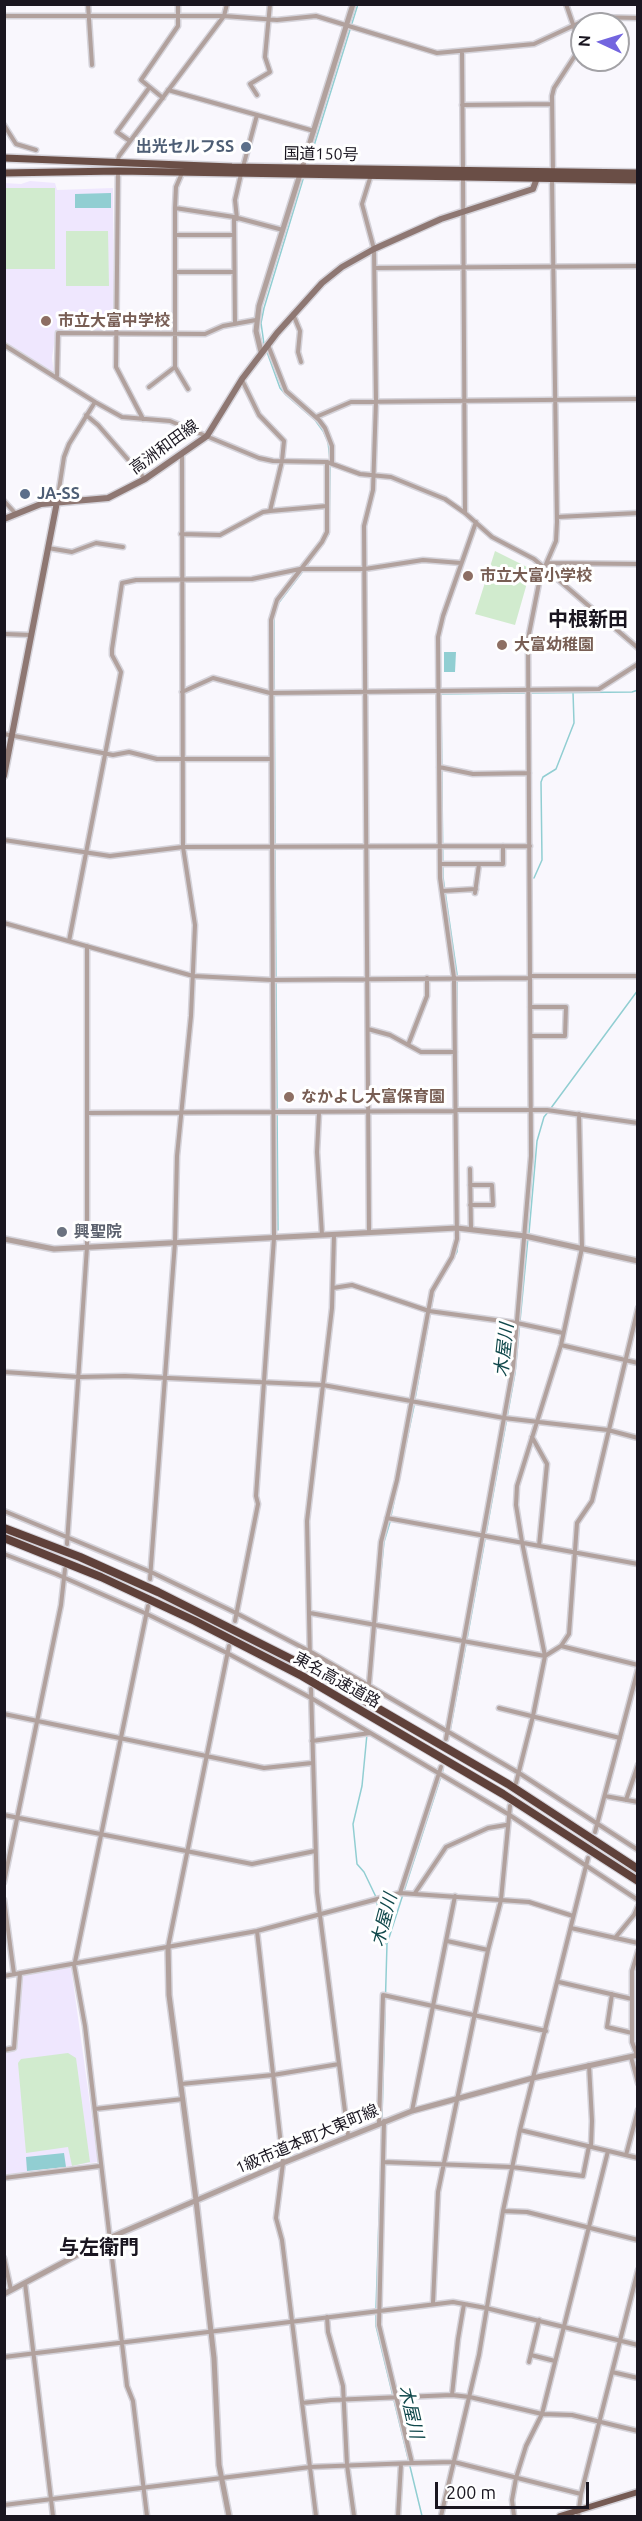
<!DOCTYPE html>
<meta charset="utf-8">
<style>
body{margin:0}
#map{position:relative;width:642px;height:2521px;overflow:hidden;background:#f9f7fd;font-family:Ubuntu,sans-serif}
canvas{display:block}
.frame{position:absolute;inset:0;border:6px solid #1a1620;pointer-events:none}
.north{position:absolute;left:570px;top:12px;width:60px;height:60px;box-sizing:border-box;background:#fff;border:2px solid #a3a2a6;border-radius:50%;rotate:274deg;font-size:16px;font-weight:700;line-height:24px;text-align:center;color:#1a1620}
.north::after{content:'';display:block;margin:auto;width:21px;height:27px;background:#7365df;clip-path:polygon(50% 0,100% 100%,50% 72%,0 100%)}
.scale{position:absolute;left:435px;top:2482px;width:154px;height:27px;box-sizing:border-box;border:3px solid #1a1620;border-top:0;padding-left:8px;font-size:18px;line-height:21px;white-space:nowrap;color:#1a1620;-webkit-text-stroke:4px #fff;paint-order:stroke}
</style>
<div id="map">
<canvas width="642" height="2521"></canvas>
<div class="frame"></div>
<div class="north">N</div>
<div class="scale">200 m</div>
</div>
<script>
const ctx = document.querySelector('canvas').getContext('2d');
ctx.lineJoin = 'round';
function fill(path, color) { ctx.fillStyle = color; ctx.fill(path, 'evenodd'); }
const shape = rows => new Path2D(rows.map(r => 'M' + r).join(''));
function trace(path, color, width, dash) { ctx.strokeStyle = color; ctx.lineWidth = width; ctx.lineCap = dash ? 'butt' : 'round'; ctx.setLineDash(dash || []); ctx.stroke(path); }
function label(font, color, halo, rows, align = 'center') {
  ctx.font = font + ' Ubuntu,"Noto Sans JP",sans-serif'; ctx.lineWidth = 6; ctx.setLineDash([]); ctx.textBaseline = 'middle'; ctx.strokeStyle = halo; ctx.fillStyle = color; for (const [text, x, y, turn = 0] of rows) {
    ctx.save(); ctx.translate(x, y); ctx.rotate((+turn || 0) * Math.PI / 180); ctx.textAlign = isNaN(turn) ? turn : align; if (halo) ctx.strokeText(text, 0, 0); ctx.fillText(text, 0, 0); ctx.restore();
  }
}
fill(shape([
 [30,181,55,183,57,190,113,188,114,331,56,331,52,358,54,373,5,342,4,183,21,184],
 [71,1967,98,2162,5,2175,4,2053,16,2051,22,1975]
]), '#efe7fe');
fill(shape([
 [6,188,55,188,55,269,6,269],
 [66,231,108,231,109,286,66,286],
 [495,551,531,569,515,625,475,614],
 [68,2053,76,2058,90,2162,72,2166,68,2147,26,2153,18,2063,21,2059]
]), '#d1ebce');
fill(shape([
 [111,193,111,208,75,208,75,194],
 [444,652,456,652,455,672,444,672],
 [64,2153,66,2167,27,2171,26,2157]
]), '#91ced2');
trace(shape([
 [308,165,358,4],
 [264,344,261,323,264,308,304,176],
 [267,352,280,388,286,395,315,420,323,431,328,442,330,460],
 [306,567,329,534,330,465],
 [277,605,303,571],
 [274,618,275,845],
 [532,693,632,692,638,690],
 [275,849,278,1230],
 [534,878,542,860,541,782,543,777,556,769,574,723,573,692],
 [457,1051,457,974,443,877,441,694,525,693],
 [457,1057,459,1217],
 [551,1108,638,990],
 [529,1233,537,1141,544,1117,548,1112],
 [447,1270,457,1252,458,1242],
 [431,1309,435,1289],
 [415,1399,430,1314],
 [391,1516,414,1406],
 [376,1622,384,1542,390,1522],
 [467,1639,515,1373,528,1238],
 [374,1643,376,1629],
 [450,1731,466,1644],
 [367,1734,362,1786,353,1824,357,1864,364,1872,376,1897],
 [377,1902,382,1943,387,1944],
 [382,2117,387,1944,443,1770],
 [376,2308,382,2128],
 [376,2313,376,2326,422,2516]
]), '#91ced2', 1.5);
trace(shape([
 [588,1858,595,1832]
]), '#d8d5dc', 4, [4, 2]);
const minor = shape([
 [88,4,92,65],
 [4,16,224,16,277,20,316,16,437,53,534,44,592,17,638,18],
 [462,51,463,170],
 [168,90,314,131],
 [257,95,250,84,270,72,265,57,270,4],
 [163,98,141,80,178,26,178,4],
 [462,105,552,104],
 [4,125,16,144,36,150],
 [130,141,117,132,149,88],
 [117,163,119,156,224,16,227,4],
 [243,167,257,115],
 [118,171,116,367,143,419],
 [553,172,552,96,554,88,578,51,577,36,566,4],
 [182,173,176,187,175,208,175,367,188,389],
 [463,178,465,512],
 [175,208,234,217,283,230],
 [234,217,235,324],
 [237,219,235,200,241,174],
 [175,235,233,235],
 [375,268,638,266],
 [175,272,234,272],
 [293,314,300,331,298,352,301,362],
 [4,345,95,402,122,417,170,421,259,458,273,461,327,462,360,474,391,477,445,499,465,513,492,537,534,559,638,648],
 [268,345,286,391,319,420,325,428,332,446,332,463],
 [57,376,58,333,205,334,223,326,256,320],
 [242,380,259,415,284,441,282,461,270,511,327,506],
 [149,387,175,367],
 [86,415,98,425,145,479],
 [316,417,351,402,638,399],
 [4,501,16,514],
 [57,502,64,457,69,444,95,402],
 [557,517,638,513],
 [181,534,220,535,263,512,270,511],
 [48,548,72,552,96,543,123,547],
 [547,563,638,564],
 [4,634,31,635],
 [182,692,213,678,270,693,599,689,638,664],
 [4,734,113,755,129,752,157,759,270,759],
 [439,767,473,774,529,773],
 [4,840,110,856,183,847,530,846],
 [440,864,503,864,503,846],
 [442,891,476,889],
 [475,893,479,864],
 [4,923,193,976,272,980,530,978],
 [69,941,121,672,112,655,112,649,122,583,136,580,252,579,300,569,365,569,423,560,461,563],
 [530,976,638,976],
 [530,1007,566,1007,565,1036,531,1036],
 [368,1029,390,1035,421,1052,455,1052],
 [408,1045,427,996,427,978],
 [455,1110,547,1110,638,1123],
 [319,1112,317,1152,322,1235],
 [88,1113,455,1111],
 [470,1169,471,1229],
 [470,1185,492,1185,493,1205,470,1205],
 [369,1232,364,526,373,490,376,401,374,249,362,204,371,175],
 [333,1288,352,1285,429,1311,517,1323,563,1333],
 [561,1345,638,1363],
 [4,1372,79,1377,125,1376,323,1385,504,1418,608,1430,638,1438],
 [532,1437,547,1464,539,1546],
 [4,1511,151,1572,236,1613,311,1652,519,1773,638,1850],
 [387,1518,638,1564],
 [67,1544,87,1247,87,946],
 [4,1554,56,1574,147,1614,227,1653,311,1698,508,1814,638,1900],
 [150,1579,175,1242,177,1156,191,1016,195,925,183,847,182,454],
 [310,1613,545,1656,561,1646,569,1634,577,1523,592,1501,638,1308],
 [235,1621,258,1504,256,1496,274,1238,271,620,277,600,322,542,327,532,327,462],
 [561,1646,638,1665],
 [310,1661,307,1521,332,1308,334,1235],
 [369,1684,381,1542,397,1480,432,1291,452,1257,457,1239,454,978,440,878,438,637,443,616,476,522],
 [311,1689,317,1892,348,2135],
 [499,1708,620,1738],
 [4,1714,264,1768,312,1763],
 [446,1739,513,1368,531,1156,528,639,540,578,556,541,557,522,552,179],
 [312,1741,370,1733],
 [516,1783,533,1716,545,1656,522,1542,516,1505,517,1486,561,1345,582,1248,579,1114],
 [605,1796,638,1802],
 [626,1800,638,1765],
 [4,1815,252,1864,315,1851],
 [595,1832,638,1669],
 [4,1882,61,1605,65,1569],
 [400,1893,441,1767],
 [415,1893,446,1847,488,1828,506,1825],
 [4,1900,14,1974],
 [571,1928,638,1943],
 [257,1931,283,2163,276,2218,282,2240,316,2516],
 [615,1938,634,1915,638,1906],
 [447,1941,488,1950],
 [168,1947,229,1646],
 [75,1962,148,1606],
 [74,1965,85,2026,127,2386,133,2401,147,2516],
 [4,1976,257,1931,400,1893,529,1902,573,1916],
 [559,1982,632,1999],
 [612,1994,607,2027,632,2033],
 [4,2050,14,2048,20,1973],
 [637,2055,632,2042,632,1971,638,1951],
 [631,2057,638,2083],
 [589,2065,592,2121,591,2147],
 [181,2084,273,2075,339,2064],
 [95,2109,183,2099],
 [412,2111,455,1896],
 [384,2121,379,2325,412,2463],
 [379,2123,383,1995,546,2031],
 [520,2130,638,2158],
 [626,2155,638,2110],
 [383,2162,512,2167,583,2176,589,2146],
 [4,2178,100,2166],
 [503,2211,527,2212,638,2240],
 [4,2258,11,2290],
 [25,2283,53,2516],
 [433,2303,438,2192,488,1950,501,1900,510,1806],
 [327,2317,328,2332,343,2386,347,2465,354,2516],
 [531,2355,555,2361],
 [4,2357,453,2302,486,2308,638,2345],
 [529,2362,539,2320],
 [612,2372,638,2378],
 [452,2395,458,2339,464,2304],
 [302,2403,331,2400,452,2395,470,2397,542,2414,572,2415,638,2431],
 [4,2505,310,2467,412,2463,454,2462,581,2494],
 [398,2516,401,2464],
 [441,2516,479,2355,503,2211,520,2130,588,1858],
 [514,2516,512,2500,516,2478,526,2446,542,2414,608,2151],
 [578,2516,581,2494,638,2270]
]);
const tertiary = shape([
 [261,352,256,331,259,306,353,4],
 [4,1239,54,1249,457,1228,525,1236,638,1261],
 [168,1947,169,1995,196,2200,214,2358,219,2465,229,2516],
 [4,2294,109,2238,283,2163,412,2111,533,2078,638,2055]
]);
const secondary = shape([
 [4,519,41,504,108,498,145,479,207,436,242,379,277,333,322,283,342,267,374,249,441,219,533,189,537,178],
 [4,776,57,502]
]);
const primary = shape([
 [560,2516,638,2492]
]);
const trunk = shape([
 [4,158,232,167,638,173],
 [4,173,118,171,638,180]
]);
const motorway = shape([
 [4,1528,80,1557,158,1592,305,1666,508,1784,638,1869],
 [4,1538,101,1577,195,1621,302,1676,503,1794,638,1881]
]);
trace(minor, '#d5d3da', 7);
trace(tertiary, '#d5d3da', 8);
trace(secondary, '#d5d3da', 9);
trace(primary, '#d5d3da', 9);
trace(trunk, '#d5d3da', 10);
trace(motorway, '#d5d3da', 10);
trace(minor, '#b1a19d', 4);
trace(tertiary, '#b1a19d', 5);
trace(secondary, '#8e7772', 6);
trace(primary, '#755a53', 6);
trace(trunk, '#6a4e46', 7);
trace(motorway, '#5f413a', 8);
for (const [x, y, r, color] of [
 [246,147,6,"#5c6f8a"],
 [46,321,6,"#8d6e63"],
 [25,494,6,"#5c6f8a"],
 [468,576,6,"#8d6e63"],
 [502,645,6,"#8d6e63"],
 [289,1097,6,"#8d6e63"],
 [62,1232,6,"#6b7280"]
]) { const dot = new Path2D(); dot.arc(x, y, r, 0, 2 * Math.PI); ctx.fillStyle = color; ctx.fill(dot); trace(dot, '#fff', 2); }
label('bold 16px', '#4e5e75', '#fff', [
 ["出光セルフSS",234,147],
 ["JA-SS",37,494,"left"]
], 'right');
label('16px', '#1a1620', '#fff', [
 ["国道150号",321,154,1],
 ["高洲和田線",164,447,-36],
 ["東名高速道路",337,1680,29],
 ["1級市道本町大東町線",307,2139,-23]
]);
label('bold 16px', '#785e54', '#fff', [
 ["市立大富中学校",58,321],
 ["市立大富小学校",480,576],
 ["大富幼稚園",514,645],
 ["なかよし大富保育園",301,1097]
], 'left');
label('bold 16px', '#5b616d', '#fff', [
 ["興聖院",74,1232]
], 'left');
label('italic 18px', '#10484b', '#fff', [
 ["木屋川",504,1350,-84],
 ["木屋川",384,1920,-75],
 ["木屋川",411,2412,77]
]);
label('bold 20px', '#1a1620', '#fff', [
 ["中根新田",588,619],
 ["与左衛門",99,2247]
]);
</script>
